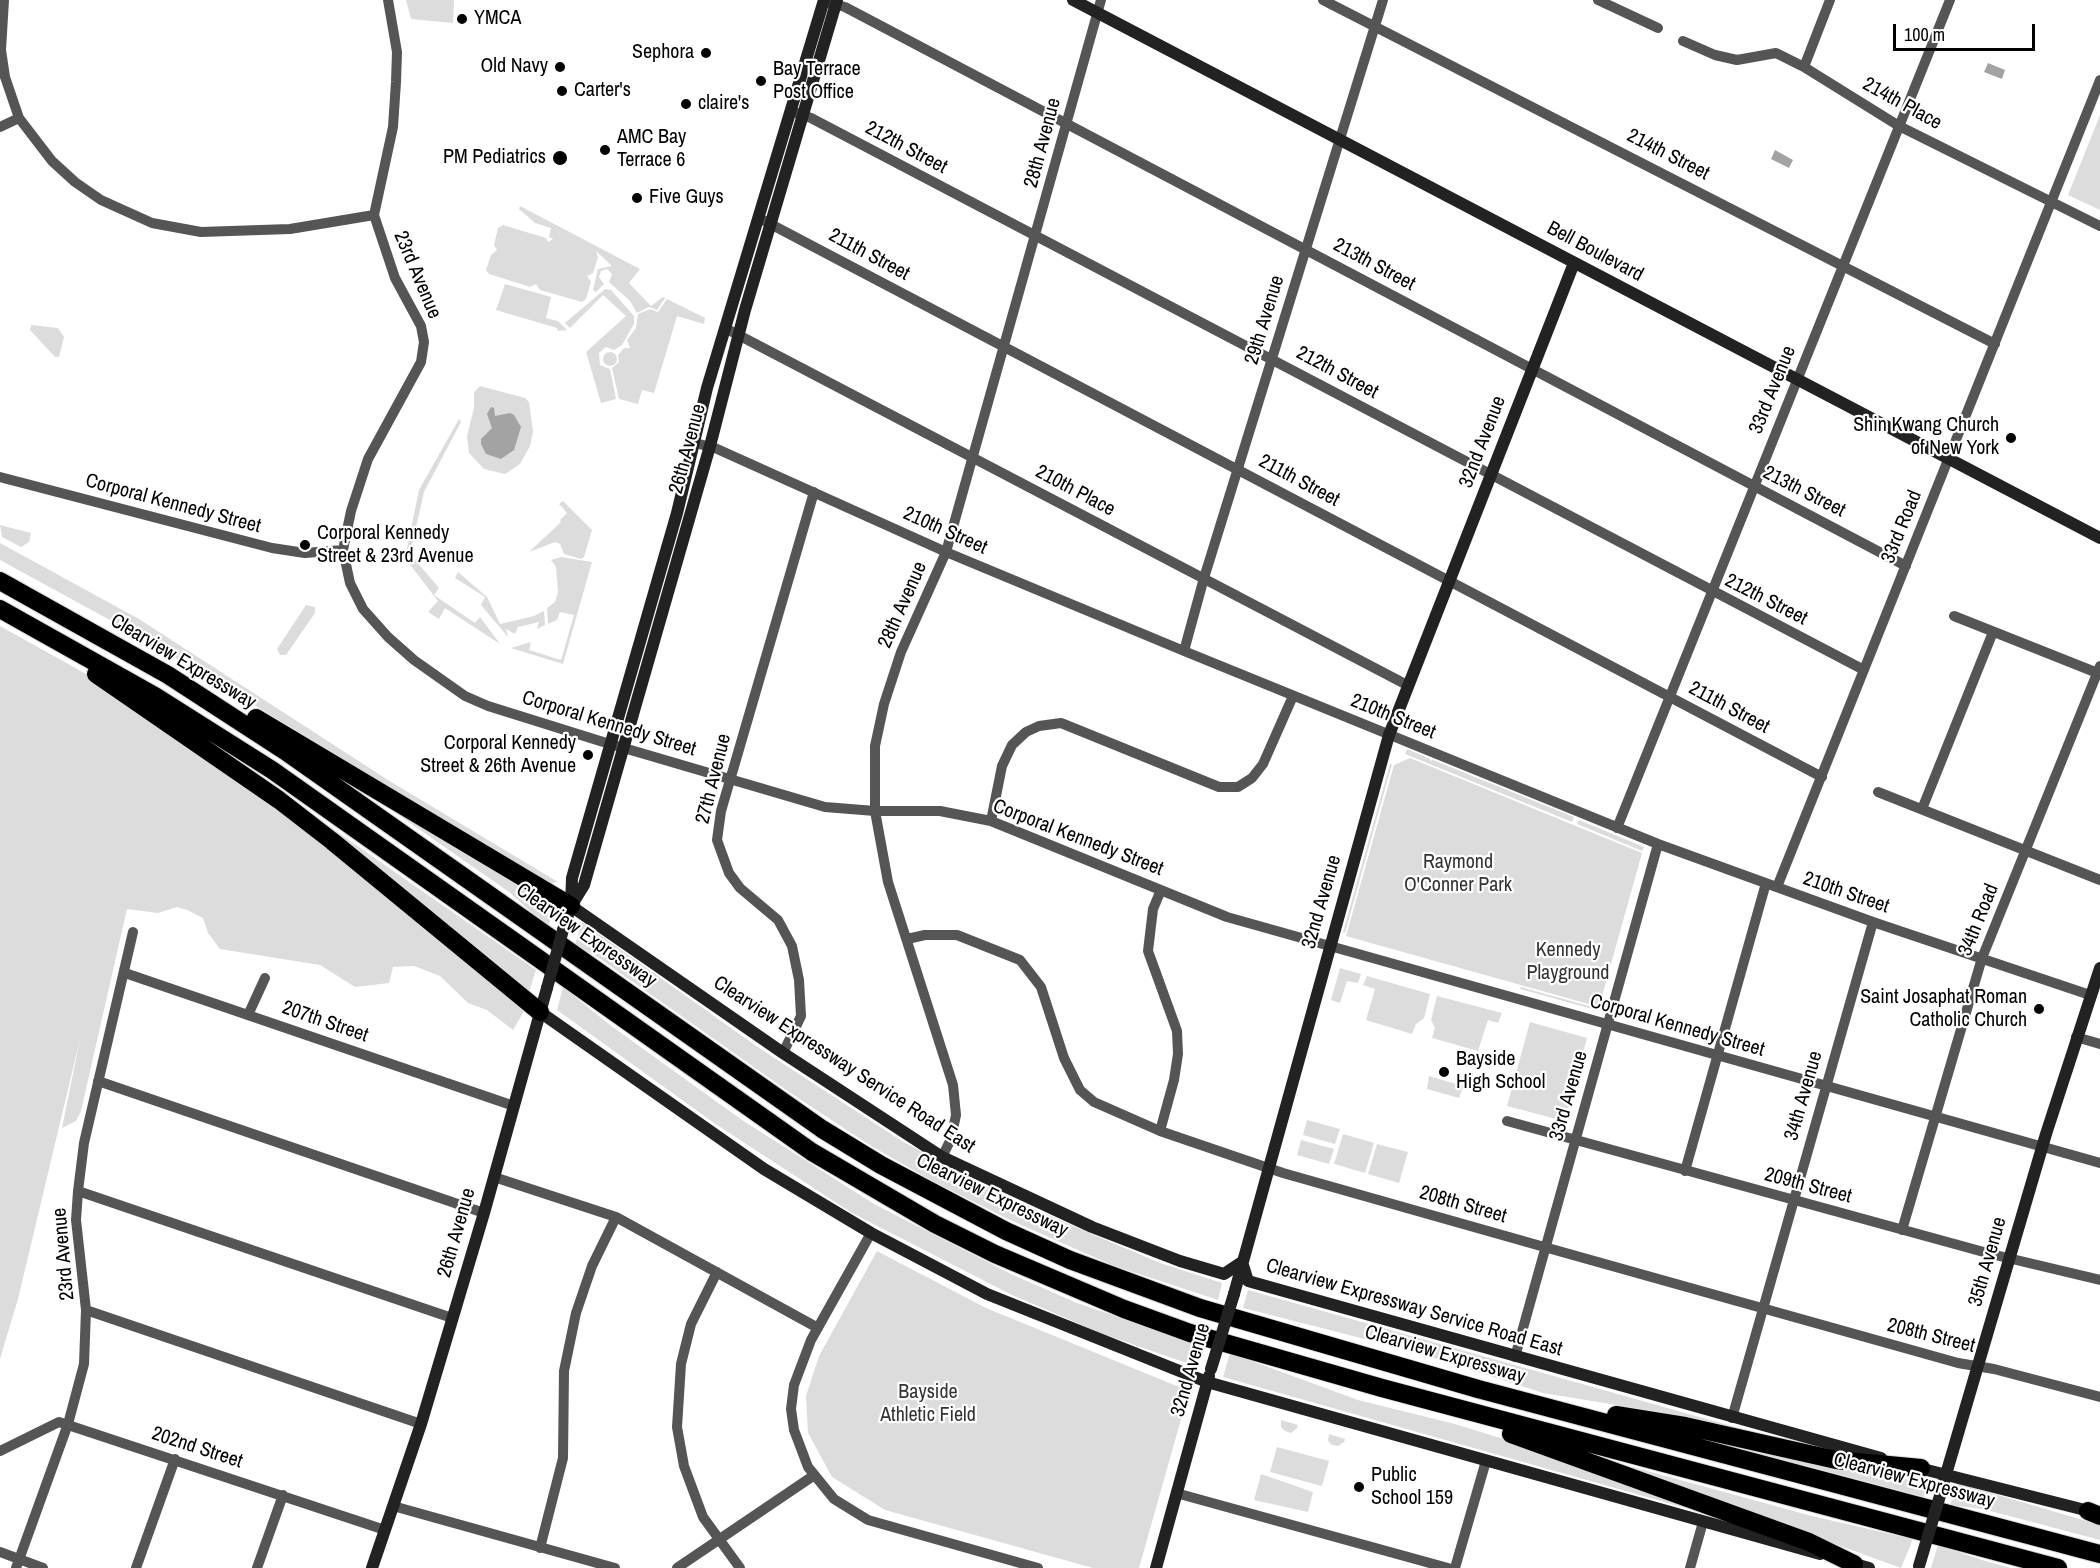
<!DOCTYPE html>
<style>
body{margin:0}
#map{position:relative;width:2100px;height:1568px;overflow:hidden;background:#fff;font-family:"Archivo Narrow",sans-serif}
canvas{display:block}
.scale{position:absolute;left:1893px;top:24px;width:142px;height:27px;box-sizing:border-box;border:3px solid #000;border-top:0;padding-left:8px;font-size:18px;line-height:21px;white-space:nowrap;color:#000;-webkit-text-stroke:4px #fff;paint-order:stroke}
</style>
<div id="map">
<canvas width="2100" height="1568"></canvas>
<div class="scale">100 m</div>
</div>
<script>
const ctx = document.querySelector('canvas').getContext('2d');
ctx.lineJoin = 'round';
function fill(path, color) { ctx.fillStyle = color; ctx.fill(path, 'evenodd'); }
const shape = rows => new Path2D(rows.map(r => 'M' + r).join(''));
function trace(path, color, width, dash) { ctx.strokeStyle = color; ctx.lineWidth = width; ctx.lineCap = dash ? 'butt' : 'round'; ctx.setLineDash(dash || []); ctx.stroke(path); }
function label(font, color, halo, rows, align = 'center') {
  ctx.font = font + ' "Archivo Narrow",sans-serif'; ctx.lineWidth = 4.5; ctx.setLineDash([]); ctx.textBaseline = 'middle'; ctx.strokeStyle = halo; ctx.fillStyle = color; for (const [text, x, y, turn = 0] of rows) {
    ctx.save(); ctx.translate(x, y); ctx.rotate((+turn || 0) * Math.PI / 180); ctx.textAlign = isNaN(turn) ? turn : align; if (halo) ctx.strokeText(text, 0, 0); ctx.fillText(text, 0, 0); ctx.restore();
  }
}
fill(shape([
 [406,0,454,0,453,23,411,19],
 [2100,115,2100,210,2068,195],
 [520,206,640,269,629,283,651,306,663,297,665,298,657,310,649,307,637,313,630,301,609,282,612,274,607,269,601,271,599,277,604,284,596,292,593,290,598,269,612,266,596,251,598,257,593,273,587,276,591,282,586,299,582,302,540,290,536,284,530,287,489,274,486,270,491,255,497,250,494,245,498,228,503,225,546,238,548,242,553,239,549,237,551,228,535,223,519,209],
 [505,284,551,297,546,318,558,321,567,330,558,331,557,328,496,310],
 [605,289,611,290,634,316,634,324,622,345,614,350,606,347,599,353,600,365,610,369,616,399,601,403,586,352,626,316,603,295,570,328,565,323],
 [667,299,705,318,704,324,677,316,654,393,642,390,638,404,619,399,612,368,619,362,618,355,624,348,630,348,627,340,636,328,638,314,650,309,658,312],
 [31,325,58,328,64,337,59,357,55,357,30,330],
 '603 359a7 7 0 1 1 14 0a7 7 0 1 1-14 0Z',
 [480,386,525,398,529,402,533,432,530,446,520,464,505,474,484,469,469,453,467,436,474,408,474,392],
 [459,419,461,422,424,492,410,554,439,588,434,595,475,623,480,617,500,644,445,608,439,619,428,612,438,601,405,558,419,490],
 [563,501,592,530,584,557,581,559,564,554,560,544,555,542,529,552,561,522,560,520,567,513,559,504],
 [0,525,31,533,29,542,21,547,2,537],
 [0,543,139,619,388,780,558,882,547,884,236,694,139,636,0,560],
 [561,557,592,562,563,664,511,648,531,642,529,650,561,660,574,615,560,612,557,620,548,624,547,608,555,602,558,592,556,567,551,560],
 [458,572,487,597,500,624,534,616,544,611,545,625,537,629,539,622,518,627,515,634,506,629,508,637,481,605,485,597,455,578],
 [306,605,315,607,315,613,286,655,280,655,277,649],
 [0,626,97,680,226,770,525,1003,523,1013,513,1030,487,1010,468,1003,440,976,414,966,393,967,389,983,355,987,320,965,220,949,208,933,203,918,187,910,177,907,158,913,127,909,81,1111,76,1121,62,1128,80,1039,18,1299,0,1359],
 [1407,749,1430,759,1430,761,1433,760,1574,817,1572,822,1405,754],
 [1410,758,1642,853,1599,1007,1346,936,1394,765],
 [320,760,556,901,548,927,509,892],
 [1390,764,1392,764,1345,933,1343,932],
 [248,770,536,970,529,992,361,854],
 [1579,820,1644,847,1642,851,1577,824],
 [582,922,759,1048,902,1141,997,1192,1073,1226,1160,1263,1222,1283,1218,1300,1112,1265,1010,1220,936,1183,871,1146,792,1094,599,958,575,945],
 [1340,968,1361,974,1358,983,1347,981,1340,1003,1331,1000],
 [1367,976,1430,994,1424,1018,1416,1024,1412,1034,1366,1020,1375,989,1363,985],
 [563,987,610,1025,742,1120,874,1204,1011,1274,1077,1303,1204,1346,1198,1367,1103,1334,1012,1295,852,1213,714,1123,557,1010],
 [1521,987,1596,1008,1596,1010,1520,989],
 [1437,996,1502,1013,1498,1023,1488,1020,1478,1051,1432,1038,1435,1028,1431,1020],
 [1530,1022,1587,1038,1564,1121,1507,1106],
 [1429,1076,1463,1086,1459,1098,1427,1089],
 [1307,1120,1340,1129,1335,1144,1303,1135],
 [1343,1134,1374,1143,1365,1173,1334,1164],
 [1301,1140,1334,1149,1329,1164,1297,1155],
 [1377,1144,1408,1152,1399,1183,1368,1174],
 [877,1251,986,1308,1189,1391,1139,1568,1093,1568,885,1510,832,1477,808,1433,806,1396,819,1356],
 [1248,1290,1792,1443,1791,1446,1659,1412,1543,1393,1412,1351,1243,1308],
 [1230,1353,1358,1400,1455,1424,1542,1451,1735,1522,1223,1377],
 [1281,1420,1298,1425,1297,1428,1291,1433,1285,1431,1281,1427],
 [1652,1425,1822,1465,1928,1483,1924,1497],
 [1329,1434,1345,1439,1344,1442,1338,1446,1332,1445,1328,1441],
 [1277,1447,1329,1461,1322,1486,1270,1472],
 [1596,1457,1812,1516,1912,1539,1911,1544,1901,1568],
 [1261,1474,1313,1492,1308,1512,1254,1500],
 [1957,1483,2100,1525,2100,1540,1983,1509,1950,1505],
 [1938,1545,1982,1560,2011,1568,1931,1568]
]), '#dcdcdc');
fill(shape([
 [1988,63,2005,70,2002,79,1984,72],
 [1775,150,1793,160,1789,168,1771,159],
 [491,407,494,408,495,416,510,413,514,415,521,427,514,450,501,459,486,454,481,444,481,439,492,428,487,414]
]), '#a3a3a3');
const highway = shape([
 [0,581,168,675,285,751,822,1129,881,1165,1006,1231,1070,1260,1200,1308,1478,1389,2100,1554],
 [0,609,155,696,272,770,812,1152,935,1224,995,1254,1124,1309,1190,1333,1382,1388,2058,1568],
 [96,674,279,800,332,841,540,1012],
 [256,718,571,906],
 [1616,1415,1685,1426,1836,1460,1921,1468],
 [1511,1434,1809,1542,1854,1564],
 [2088,1511,2100,1516]
]);
trace(highway, '#dbdbdb', 20);
trace(shape([
 [4,0,1,50,5,77,19,118,52,161,75,182,101,200,152,223,201,232,290,229,374,215],
 [388,0,397,52,396,82,393,127,374,215,395,278,421,326,424,342,421,362,368,459,351,511,343,550,350,583,363,609,388,637,414,660,465,696,488,706,600,741,825,807,875,811,940,811,991,821,1227,917,2100,1163],
 [1323,0,1995,344],
 [1598,0,1658,28],
 [829,3,845,7,1906,566],
 [1683,41,1715,55,1737,60,1776,53,1804,67,1899,126,2100,226],
 [1804,67,1830,0],
 [791,111,811,118,1864,670],
 [0,127,19,118],
 [759,218,1822,777],
 [725,328,1409,686],
 [695,443,715,448,946,552,1184,651,1658,844,1873,922,2090,995],
 [0,477,272,548,305,553,343,550],
 [1954,616,2100,674],
 [1184,651,1204,578,1383,0],
 [1878,792,2100,880],
 [1922,809,1993,632],
 [991,821,1002,766,1012,745,1026,732,1039,726,1061,723,1219,787,1238,787,1252,778,1263,764,1293,696],
 [1617,828,1950,0],
 [1777,887,2100,80],
 [907,939,925,935,957,935,1020,960,1041,987,1064,1058,1080,1090,1094,1102,1160,1131,1283,1173,1555,1250,1958,1363,1994,1369,2100,1397],
 [125,973,514,1106],
 [248,1015,265,978],
 [2076,1037,2100,1044],
 [783,1053,801,1016,799,980,792,946,778,920,740,888,729,873,717,840,721,811,814,492],
 [98,1081,484,1213],
 [1507,1121,1991,1254,2100,1280],
 [1160,1131,1174,1080,1178,1054,1177,1031,1148,951,1153,909,1161,890],
 [942,1157,951,1139,956,1115,953,1085,888,882,875,811,875,746,884,704,901,652,946,552,1101,0],
 [1685,1171,1766,883],
 [494,1177,616,1217,818,1328],
 [78,1191,452,1318],
 [1902,1230,1982,958,2100,666],
 [871,1233,811,1340,794,1385,791,1409,794,1430,808,1467,834,1499,868,1520,1038,1568],
 [717,1272,691,1324,681,1364,677,1427,684,1466,703,1517,740,1568],
 [86,1310,421,1424],
 [1515,1357,1658,844],
 [1732,1418,1873,922],
 [0,1451,59,1422,385,1530],
 [1176,1493,1448,1568],
 [393,1506,615,1568],
 [540,1548,563,1458,564,1371,576,1313,592,1266,616,1217],
 [0,1552,43,1568],
 [16,1568,68,1424,84,1364,86,1310,76,1220,78,1191,84,1143,133,932],
 [136,1568,175,1459],
 [257,1568,283,1495],
 [677,1568,813,1476],
 [1455,1568,1486,1461],
 [1690,1568,1703,1522]
]), '#555', 10);
trace(shape([
 [1073,0,2100,538],
 [571,906,783,1053,942,1157,1092,1227,1180,1261,1224,1274,1242,1262,1248,1281,1881,1458],
 [571,906,572,878,677,513,707,388,824,0],
 [563,930,571,906,584,885,710,446,745,310,837,0],
 [540,1012,764,1169,871,1233,987,1294,1207,1382,1820,1554],
 [1234,1294,1389,735,1574,263],
 [1915,1467,2093,1512],
 [1944,1481,2046,1134,2100,968],
 [1848,1562,1869,1568],
 [372,1568,421,1424,484,1213,547,988],
 [1156,1568,1209,1376]
]), '#222', 12);
trace(highway, '#000', 18);
trace(shape([
 [547,988,563,930],
 [1211,1369,1234,1294],
 [1919,1566,1942,1489]
]), '#222', 12);
for (const [x, y, r, color] of [
 [462,19,6,"#000"],
 [706,53,6,"#000"],
 [560,67,6,"#000"],
 [761,81,6,"#000"],
 [562,91,6,"#000"],
 [686,104,6,"#000"],
 [605,150,6,"#000"],
 [560,158,8,"#000"],
 [637,198,6,"#000"],
 [2011,438,6,"#000"],
 [305,545,6,"#000"],
 [588,755,6,"#000"],
 [2039,1009,6,"#000"],
 [1444,1072,6,"#000"],
 [1359,1487,6,"#000"]
]) { const dot = new Path2D(); dot.arc(x, y, r, 0, 2 * Math.PI); ctx.fillStyle = color; ctx.fill(dot); trace(dot, '#fff', 2); }
label('20px', '#000', '#fff', [
 ["YMCA",474,19],
 ["Sephora",694,53,"right"],
 ["Old Navy",548,67,"right"],
 ["Bay Terrace",773,70],
 ["Post Office",773,93],
 ["Carter's",574,91],
 ["claire's",698,104],
 ["AMC Bay",617,138],
 ["Terrace 6",617,161],
 ["PM Pediatrics",546,158,"right"],
 ["Five Guys",649,198],
 ["Shin Kwang Church",1999,426,"right"],
 ["of New York",1999,449,"right"],
 ["Corporal Kennedy",317,534],
 ["Street & 23rd Avenue",317,557],
 ["Corporal Kennedy",576,744,"right"],
 ["Street & 26th Avenue",576,767,"right"],
 ["Saint Josaphat Roman",2027,998,"right"],
 ["Catholic Church",2027,1021,"right"],
 ["Bayside",1456,1060],
 ["High School",1456,1083],
 ["Public",1371,1476],
 ["School 159",1371,1499]
], 'left');
label('20px', '#000', '#fff', [
 ["214th Place",1902,104,29],
 ["28th Avenue",1043,143,-75],
 ["212th Street",906,148,28],
 ["214th Street",1668,155,27],
 ["Bell Boulevard",1595,252,28],
 ["211th Street",869,255,28],
 ["213th Street",1374,265,28],
 ["23rd Avenue",417,275,67],
 ["29th Avenue",1265,320,-73],
 ["212th Street",1337,373,28],
 ["33rd Avenue",1773,390,-68],
 ["32nd Avenue",1483,442,-69],
 ["26th Avenue",688,449,-75],
 ["211th Street",1299,481,28],
 ["210th Place",1075,491,28],
 ["213th Street",1804,492,27],
 ["Corporal Kennedy Street",173,504,15],
 ["33rd Road",1902,527,-68],
 ["210th Street",945,531,24],
 ["212th Street",1766,600,27],
 ["28th Avenue",903,605,-66],
 ["Clearview Expressway",183,662,31],
 ["211th Street",1729,708,28],
 ["210th Street",1393,717,22],
 ["Corporal Kennedy Street",609,724,17],
 ["27th Avenue",714,779,-76],
 ["Corporal Kennedy Street",1078,838,21],
 ["210th Street",1846,893,19],
 ["32nd Avenue",1322,902,-74],
 ["34th Road",1979,920,-68],
 ["Clearview Expressway",586,936,35],
 ["207th Street",325,1022,19],
 ["Corporal Kennedy Street",1677,1026,16],
 ["Clearview Expressway Service Road East",844,1065,33],
 ["33rd Avenue",1569,1096,-74],
 ["34th Avenue",1804,1096,-74],
 ["209th Street",1808,1186,15],
 ["Clearview Expressway",992,1196,26],
 ["208th Street",1463,1205,16],
 ["26th Avenue",457,1233,-74],
 ["23rd Avenue",64,1254,-95],
 ["35th Avenue",1988,1262,-74],
 ["Clearview Expressway Service Road East",1414,1308,16],
 ["208th Street",1931,1336,14],
 ["Clearview Expressway",1445,1355,16],
 ["32nd Avenue",1191,1370,-74],
 ["202nd Street",197,1448,18],
 ["Clearview Expressway",1914,1481,15]
]);
label('20px', '#333', '#fff', [
 ["Raymond",1458,863],
 ["O'Conner Park",1458,886],
 ["Kennedy",1568,951],
 ["Playground",1568,974],
 ["Bayside",928,1393],
 ["Athletic Field",928,1416]
]);
</script>
